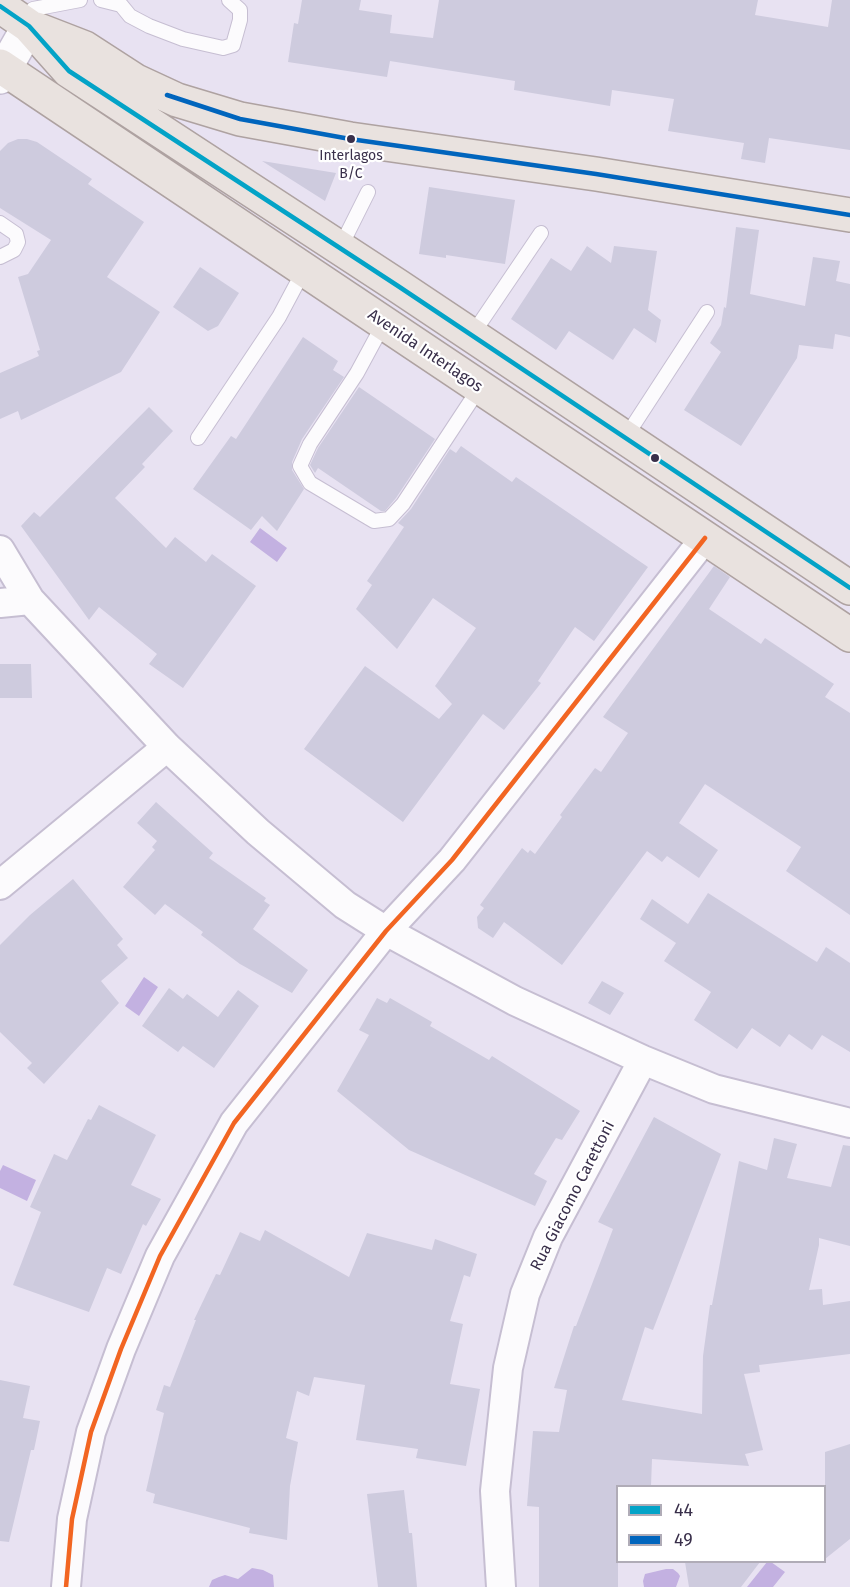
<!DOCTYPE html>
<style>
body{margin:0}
#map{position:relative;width:850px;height:1587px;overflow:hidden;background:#e8e2f2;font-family:"Fira Sans",sans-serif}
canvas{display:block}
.legend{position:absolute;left:616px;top:1485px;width:210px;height:78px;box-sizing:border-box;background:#fff;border:2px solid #b0acb7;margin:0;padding:8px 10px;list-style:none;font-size:18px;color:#392f4a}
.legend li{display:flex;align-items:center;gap:12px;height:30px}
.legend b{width:30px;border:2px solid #b0acb7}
</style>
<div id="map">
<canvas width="850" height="1587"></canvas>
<ul class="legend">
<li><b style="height:8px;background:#03a3c7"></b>44</li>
<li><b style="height:8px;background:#0065bd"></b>49</li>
</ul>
</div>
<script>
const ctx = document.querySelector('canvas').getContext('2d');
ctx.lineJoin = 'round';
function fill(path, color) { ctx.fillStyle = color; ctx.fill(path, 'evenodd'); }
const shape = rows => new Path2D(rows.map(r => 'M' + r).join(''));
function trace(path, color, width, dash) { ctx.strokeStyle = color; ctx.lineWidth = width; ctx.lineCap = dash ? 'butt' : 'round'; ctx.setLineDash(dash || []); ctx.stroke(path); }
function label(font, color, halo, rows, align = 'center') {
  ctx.font = font + ' "Fira Sans",sans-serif'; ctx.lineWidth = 4.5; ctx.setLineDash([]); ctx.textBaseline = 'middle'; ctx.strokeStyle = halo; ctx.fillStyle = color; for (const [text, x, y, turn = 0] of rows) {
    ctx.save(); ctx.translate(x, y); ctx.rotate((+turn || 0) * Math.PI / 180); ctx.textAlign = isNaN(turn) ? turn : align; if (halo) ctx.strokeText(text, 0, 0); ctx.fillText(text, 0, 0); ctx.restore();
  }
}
fill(shape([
 [260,528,287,548,277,562,250,542],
 [144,977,158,987,139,1016,125,1006],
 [3,1165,36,1180,27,1201,0,1188,0,1171],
 [767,1562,771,1562,785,1572,773,1587,747,1587],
 [252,1568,263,1570,273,1575,274,1587,209,1587,212,1580,219,1577,225,1575,238,1579],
 [666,1569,673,1569,678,1573,680,1576,676,1587,644,1587,643,1581,645,1574]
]), '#c3b1e1');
fill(shape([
 [302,0,361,0,359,10,392,15,390,33,433,38,439,0,758,0,755,15,828,27,832,0,850,0,850,150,769,138,765,163,741,159,744,143,668,131,674,99,612,90,610,106,514,90,515,81,390,61,387,77,288,62,294,23,298,24],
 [18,139,27,139,37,142,92,179,88,184,144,222,107,277,160,312,121,372,21,420,18,411,0,419,0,373,39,356,37,351,40,350,18,277,28,274,51,240,0,208,0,151,8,143],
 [262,161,336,173,325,201],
 [429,187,515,200,505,264,459,257,446,255,446,258,419,254],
 [736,227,759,230,750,294,805,306,813,257,840,261,836,281,850,284,850,337,835,334,833,349,799,345,797,358,741,446,684,410,721,352,710,343,721,325,724,307,726,308],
 [587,246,611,263,614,246,657,251,648,310,661,320,656,343,634,328,613,360,569,331,556,350,511,319,551,258,571,271],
 [200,267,239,293,218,326,208,331,173,307],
 [303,337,338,361,333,370,344,377,302,439,292,462,292,470,304,489,277,531,262,516,251,530,193,489,231,436,236,439],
 [359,387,435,439,396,498,385,511,381,511,318,468,315,473,310,465,318,448],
 [149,407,173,431,142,464,145,467,115,498,166,548,175,537,206,562,212,554,256,586,183,688,149,664,157,654,99,607,89,620,21,526,34,512,40,517],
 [461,446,512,482,516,477,648,567,594,641,575,627,538,681,541,683,504,730,483,714,403,822,304,749,365,666,439,719,452,704,435,686,476,628,433,598,397,649,356,609,372,585,367,581,404,527,398,523,411,509,450,449,456,453],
 [714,566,730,577,709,609,761,644,765,638,834,684,825,697,850,713,850,915,786,871,801,847,705,784,679,823,718,850,699,878,667,856,662,862,647,851,562,965,504,922,493,938,478,928,477,917,484,908,480,905,522,848,528,853,530,850,535,854,562,817,560,815,595,768,601,772,628,733,603,717],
 [0,664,31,664,32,698,0,698],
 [156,802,213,853,209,858,266,898,264,901,270,905,253,929,308,970,292,993,240,964,201,935,203,932,165,904,155,915,123,887,155,850,152,847,157,841,137,823],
 [73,879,123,939,117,945,128,958,101,981,119,1003,44,1084,27,1068,32,1063,0,1032,0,945,30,915],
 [708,893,812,959,817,962,826,947,850,963,850,1052,822,1035,812,1050,789,1034,780,1047,752,1028,737,1049,694,1020,711,992,664,961,676,943,640,919,652,899,688,924],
 [602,981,624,993,610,1015,588,1003],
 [169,988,183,999,187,994,218,1017,238,990,259,1006,214,1068,183,1046,178,1052,142,1026],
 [377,998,387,1003,390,998,432,1022,430,1026,489,1060,492,1056,580,1111,562,1140,556,1138,534,1174,547,1181,535,1206,409,1150,337,1091,369,1035,359,1030],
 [99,1105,156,1135,131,1185,161,1199,146,1226,143,1224,121,1274,107,1268,89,1312,13,1285,41,1212,30,1207,54,1154,67,1160,88,1119,91,1120],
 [654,1117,721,1154,653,1330,645,1327,622,1400,702,1414,703,1356,710,1305,712,1305,739,1161,767,1170,774,1138,797,1144,787,1178,831,1187,843,1145,850,1146,850,1246,819,1238,819,1245,809,1290,822,1289,823,1305,850,1301,850,1354,759,1365,760,1372,744,1374,763,1450,745,1454,749,1466,652,1459,651,1486,618,1486,618,1587,539,1587,539,1507,527,1506,533,1431,559,1432,567,1390,554,1388,574,1326,576,1326,613,1229,598,1222],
 [265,1230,349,1277,367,1233,432,1250,435,1239,477,1254,470,1277,464,1275,450,1321,463,1324,450,1384,480,1389,466,1466,416,1458,418,1449,356,1440,365,1385,314,1377,309,1396,297,1391,286,1438,298,1442,290,1486,287,1540,249,1533,250,1528,153,1503,155,1494,146,1491,164,1413,156,1410,164,1385,170,1387,196,1320,194,1320,216,1274,220,1275,240,1232,260,1241],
 [0,1380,30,1386,23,1418,40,1421,34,1450,31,1450,9,1542,0,1541],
 [850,1444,850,1539,825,1559,825,1452],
 [404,1490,409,1533,412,1533,417,1587,378,1587,367,1494],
 [685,1562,760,1562,741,1587,689,1587]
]), '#cecbde');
const lane = shape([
 [101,0,121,5,130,16,149,26,183,39,223,48,233,45,240,20,240,10,229,0],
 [33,9,80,0],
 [0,223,16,234,18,242,14,250,0,257],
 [340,248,368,192],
 [384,323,357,373,310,444,300,466,310,483,374,521,389,519,403,504,480,387],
 [472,335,541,233],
 [198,438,279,317,304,270],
 [625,438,707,312]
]);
const street = shape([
 [0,550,30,600,167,747,258,832,345,905,386,931,515,1001,643,1060,714,1089,850,1123],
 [0,603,30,600],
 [0,885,167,747],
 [66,1587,72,1519,91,1432,121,1349,160,1256,234,1123,386,931,452,860,705,538],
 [501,1587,495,1491,508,1368,525,1294,548,1237,643,1060]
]);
const secondary = shape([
 [0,77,29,26]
]);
const primary = shape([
 [0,6,29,26,69,71,398,286,850,588],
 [36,29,85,48,136,81,177,100,240,119,350,139,596,174,850,215],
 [0,66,850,635]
]);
trace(lane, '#c6bed2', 16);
trace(street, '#c6bed2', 32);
trace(secondary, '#c6bed2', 36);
trace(primary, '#aea2a1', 36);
trace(lane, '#fcfbfd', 14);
trace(street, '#fcfbfd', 28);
trace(secondary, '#fcfbfd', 33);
trace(primary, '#e9e2df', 33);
trace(shape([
 [0,6,29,26,69,71,398,286,850,588]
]), '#03a3c7', 4.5);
trace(shape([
 [167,95,240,119,350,139,596,174,850,215]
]), '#0065bd', 4.5);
trace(shape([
 [66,1587,72,1519,91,1432,121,1349,160,1256,234,1123,386,931,452,860,705,538]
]), '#f26522', 4.5);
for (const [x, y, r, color] of [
 [351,139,5,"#392f4a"],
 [655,458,5,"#392f4a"]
]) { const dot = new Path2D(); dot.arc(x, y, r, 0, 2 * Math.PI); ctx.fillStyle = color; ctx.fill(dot); trace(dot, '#fff', 2); }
label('14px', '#392f4a', '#fff', [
 ["Interlagos",351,156],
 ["B/C",351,174]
]);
label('16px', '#392f4a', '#fff', [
 ["Avenida Interlagos",425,351,34],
 ["Rua Giacomo Carettoni",573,1196,-63]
]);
</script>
